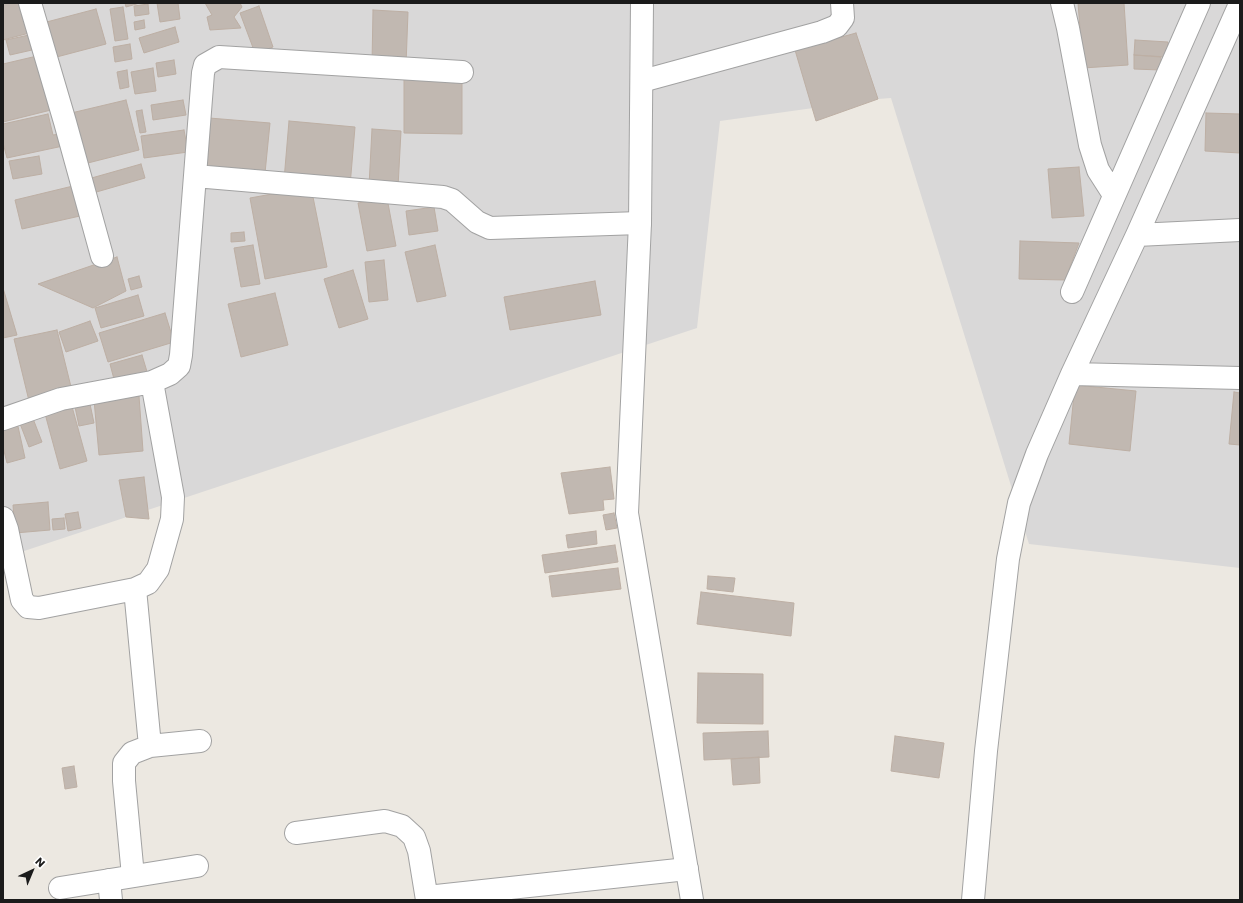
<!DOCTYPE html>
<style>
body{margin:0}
#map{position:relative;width:1243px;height:903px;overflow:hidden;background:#ece8e1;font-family:Poppins,sans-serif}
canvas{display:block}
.frame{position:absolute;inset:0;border:4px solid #1b1b1b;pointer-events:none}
.north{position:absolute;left:12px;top:851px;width:40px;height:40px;-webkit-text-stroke:3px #fff;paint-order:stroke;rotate:44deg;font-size:11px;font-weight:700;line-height:16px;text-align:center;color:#1b1b1b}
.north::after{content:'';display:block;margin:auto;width:14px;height:18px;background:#1b1b1b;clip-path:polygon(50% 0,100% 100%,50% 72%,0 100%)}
</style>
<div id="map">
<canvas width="1243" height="903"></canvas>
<div class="frame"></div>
<div class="north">N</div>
</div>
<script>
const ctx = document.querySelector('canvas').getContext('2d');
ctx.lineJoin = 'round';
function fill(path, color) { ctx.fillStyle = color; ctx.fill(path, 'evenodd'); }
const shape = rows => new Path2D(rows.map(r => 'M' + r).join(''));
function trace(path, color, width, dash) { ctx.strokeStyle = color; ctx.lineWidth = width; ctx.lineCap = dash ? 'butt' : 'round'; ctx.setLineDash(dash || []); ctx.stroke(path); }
fill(shape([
 [3,3,1240,3,1240,568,1029,544,891,98,878,99,720,121,697,328,3,558]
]), '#d9d8d8');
const building = shape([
 [3,3,24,3,33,32,3,40,3,3],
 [125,3,140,3,126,7,125,3],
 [157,3,178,3,180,19,160,22,157,3],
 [205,3,240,3,242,7,234,17,241,28,210,30,207,17,212,15,205,3],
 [1078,3,1124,3,1128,65,1083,68,1078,3],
 [148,4,149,14,135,16,134,6,148,4],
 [259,6,273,47,255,53,240,13,259,6],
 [123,7,128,39,115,41,110,9,123,7],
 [96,9,106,44,49,59,39,24,96,9],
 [373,10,408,12,406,65,372,64,373,10],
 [144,20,145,28,135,30,134,22,144,20],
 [175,27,179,42,144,53,139,38,175,27],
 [856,33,878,99,816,121,795,50,856,33],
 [29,35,32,50,10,55,6,40,29,35],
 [1135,40,1168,42,1167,57,1134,55,1135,40],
 [130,44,132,59,115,62,113,47,130,44],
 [1134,55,1161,57,1160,70,1134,69,1134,55],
 [37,56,51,110,3,122,3,64,37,56],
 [174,60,176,74,158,77,156,63,174,60],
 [153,68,156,91,135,94,131,72,153,68],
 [127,70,129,87,120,89,117,72,127,70],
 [404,78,462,79,462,134,404,133,404,78],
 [126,100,139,150,80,165,67,114,126,100],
 [183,100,186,115,153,120,151,105,183,100],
 [142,110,146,132,140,133,136,111,142,110],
 [1206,113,1240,114,1240,153,1205,151,1206,113],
 [48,114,53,135,60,134,63,146,7,158,3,143,3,124,48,114],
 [209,118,270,123,265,173,205,167,209,118],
 [289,121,355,127,350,186,284,180,289,121],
 [372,129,401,131,398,187,369,186,372,129],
 [184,130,188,152,144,158,141,136,184,130],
 [39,156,42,174,13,179,9,161,39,156],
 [141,164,145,178,86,195,81,181,141,164],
 [1079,167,1084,216,1052,218,1048,169,1079,167],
 [73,186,80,216,22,229,15,200,73,186],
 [311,187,327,267,265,279,250,198,311,187],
 [387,198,396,246,367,251,358,203,387,198],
 [434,207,438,231,409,235,406,211,434,207],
 [244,232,245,241,231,242,231,233,244,232],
 [1020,241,1079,243,1065,280,1019,279,1020,241],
 [253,245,260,284,241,287,234,248,253,245],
 [435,245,446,296,417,302,405,252,435,245],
 [117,257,126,291,93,308,38,284,117,257],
 [384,260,388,300,369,302,365,262,384,260],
 [353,270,368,319,339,328,324,279,353,270],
 [139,276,142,287,131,290,128,279,139,276],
 [595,281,601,315,510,330,504,297,595,281],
 [3,288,17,335,3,338,3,288],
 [275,293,288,345,241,357,228,304,275,293],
 [138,295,144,316,101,328,95,308,138,295],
 [165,313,174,342,108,362,99,333,165,313],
 [90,321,98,341,66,352,59,332,90,321],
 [57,330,73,395,30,405,14,339,57,330],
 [142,355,148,375,115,383,110,364,142,355],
 [1075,385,1136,391,1130,451,1069,444,1075,385],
 [1234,392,1240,393,1240,445,1229,444,1234,392],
 [139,396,143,451,99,455,94,400,139,396],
 [71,403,87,461,60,469,44,410,71,403],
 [90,404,94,423,79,426,75,407,90,404],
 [32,416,42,442,29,447,19,421,32,416],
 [17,422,25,458,7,463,3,447,3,426,17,422],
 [610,467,614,499,603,500,604,510,569,514,561,473,610,467],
 [144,477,149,519,126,517,119,480,144,477],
 [48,502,50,530,15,533,13,505,48,502],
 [78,512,81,528,68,531,65,514,78,512],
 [614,513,617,528,606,530,603,515,614,513],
 [64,518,65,529,53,530,52,519,64,518],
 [596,531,597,544,568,548,566,535,596,531],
 [615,545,618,562,545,573,542,555,615,545],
 [618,568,621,589,552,597,549,576,618,568],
 [708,576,735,578,733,592,707,589,708,576],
 [701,592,794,603,791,636,697,624,701,592],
 [698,673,763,674,763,724,697,723,698,673],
 [768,731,769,757,704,760,703,733,768,731],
 [895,736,944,743,939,778,891,771,895,736],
 [759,757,760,783,733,785,731,759,759,757],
 [74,766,77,787,65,789,62,768,74,766]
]);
fill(building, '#c1b8b1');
trace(building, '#bdafa4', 1);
const minor = shape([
 [30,3,65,122,102,256],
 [1062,3,1068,28,1090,145,1098,170,1114,195],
 [642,81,822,32,837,26,843,18,842,3],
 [195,176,443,197,452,200,477,222,490,228,640,223],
 [1137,235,1240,230],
 [1072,292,1199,3],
 [1072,374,1240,378],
 [3,419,61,399,152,382,170,374,179,366,181,355,203,73,205,65,219,57,462,72],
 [3,518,7,529,22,600,28,607,39,608,135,589,148,583,158,569,172,519,173,497,152,382],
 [135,589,150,746],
 [296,833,385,821,402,826,414,837,419,851,427,900],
 [133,876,124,781,124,763,132,753,150,746,200,741],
 [109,880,111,900],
 [60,888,197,866],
 [427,897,687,869],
 [973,900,986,751,1008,559,1019,503,1037,454,1072,374,1137,235,1240,4]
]);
const tertiary = shape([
 [642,3,640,223,627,513,692,900]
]);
trace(minor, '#a2a2a2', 24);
trace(tertiary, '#a2a2a2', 24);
trace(minor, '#fff', 22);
trace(tertiary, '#fff', 22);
</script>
